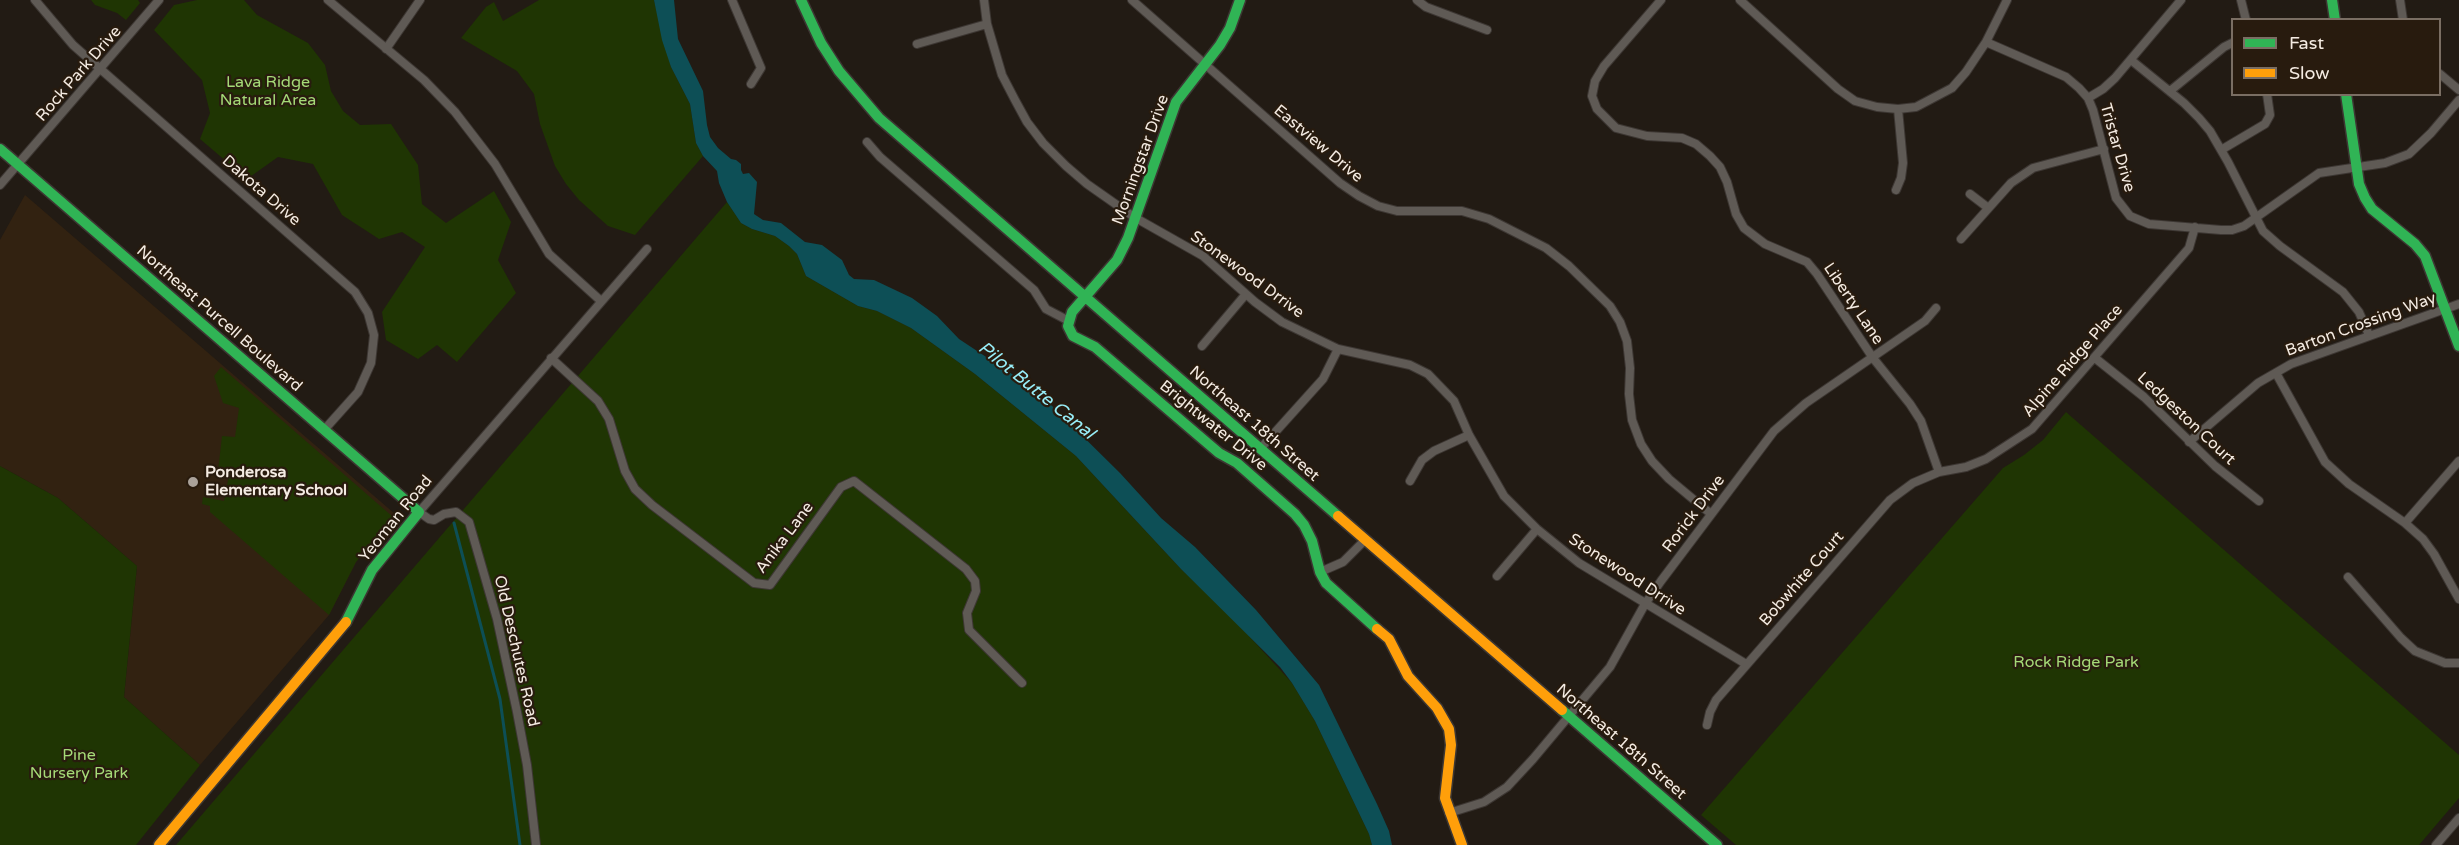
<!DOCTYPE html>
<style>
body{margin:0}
#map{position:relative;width:2459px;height:845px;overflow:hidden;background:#221b14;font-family:"Varela Round",sans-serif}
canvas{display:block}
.legend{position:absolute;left:2231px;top:18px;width:210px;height:78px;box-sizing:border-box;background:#281b0e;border:2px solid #7a6e63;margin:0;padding:8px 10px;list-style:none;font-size:18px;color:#f4ebe2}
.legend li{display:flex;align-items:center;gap:12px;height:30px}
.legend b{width:30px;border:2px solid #7a6e63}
</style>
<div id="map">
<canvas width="2459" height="845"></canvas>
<ul class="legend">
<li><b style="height:8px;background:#30b455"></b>Fast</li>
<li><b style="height:8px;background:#ff9f0a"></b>Slow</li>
</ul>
</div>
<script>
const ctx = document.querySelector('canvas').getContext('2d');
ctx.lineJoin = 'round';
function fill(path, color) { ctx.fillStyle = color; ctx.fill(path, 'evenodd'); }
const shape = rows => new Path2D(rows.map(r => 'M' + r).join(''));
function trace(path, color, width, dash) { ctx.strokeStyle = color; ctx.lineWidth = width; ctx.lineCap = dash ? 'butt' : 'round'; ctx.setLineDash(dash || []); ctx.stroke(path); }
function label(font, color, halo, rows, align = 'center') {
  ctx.font = font + ' "Varela Round",sans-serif'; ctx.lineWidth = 4.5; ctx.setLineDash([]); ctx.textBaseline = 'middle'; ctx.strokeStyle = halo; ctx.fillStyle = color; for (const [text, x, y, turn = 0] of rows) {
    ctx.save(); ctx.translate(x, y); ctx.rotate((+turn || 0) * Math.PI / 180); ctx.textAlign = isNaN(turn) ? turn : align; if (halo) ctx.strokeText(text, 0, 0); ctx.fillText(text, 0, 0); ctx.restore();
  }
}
fill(shape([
 [25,195,395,514,356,562,329,615,200,765,124,697,137,566,58,498,0,466,0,240]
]), '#322211');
fill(shape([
 [91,0,138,0,140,3,126,20,117,13,95,5],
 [197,0,244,0,257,15,308,43,325,65,331,91,343,111,360,125,391,124,418,165,422,204,446,223,494,191,511,222,498,260,516,293,457,362,437,345,418,359,386,340,382,312,425,247,402,232,379,239,342,215,313,164,278,157,247,179,200,139,210,113,202,80,154,30,174,5],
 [539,0,654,0,671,67,690,104,696,143,703,156,635,235,608,226,579,200,566,184,555,166,540,124,534,94,517,71,461,38,486,7,494,2,503,21],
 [727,202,741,223,752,229,775,236,789,246,797,254,806,276,858,306,877,311,911,328,975,374,1076,456,1181,569,1227,612,1292,683,1315,721,1369,834,1372,845,176,845],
 [221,367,393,517,356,562,329,615,210,512,210,506,202,504,203,497,224,501,229,475,218,471,222,436,235,437,239,408,223,403,214,376],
 [2066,412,2459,755,2459,798,2419,845,1736,845,1701,815,2003,468,2024,455,2043,440],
 [0,466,58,498,137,566,124,697,200,765,136,845,0,845]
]), '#1f3503');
fill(shape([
 [654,0,674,0,678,39,703,91,707,125,710,137,718,148,731,159,736,160,741,164,741,170,743,174,749,173,757,182,754,214,763,220,781,223,805,242,822,245,842,260,849,275,854,279,874,280,912,298,937,316,959,339,1033,388,1047,401,1120,473,1161,518,1195,547,1256,610,1319,685,1377,804,1389,831,1392,845,1372,845,1369,834,1315,721,1292,683,1280,667,1181,569,1076,456,975,374,911,328,877,311,858,306,806,276,797,254,789,246,775,236,752,229,741,223,727,202,719,183,717,171,703,156,696,143,690,104,671,67,662,40]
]), '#0d4f56');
trace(shape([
 [454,523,500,699,520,845]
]), '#0d4f56', 3);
const street = shape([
 [35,0,73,45,355,292,368,313,374,335,371,363,358,392,324,430],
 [328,0,424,80,455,112,495,164,549,254,601,301],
 [732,0,761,68,751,84],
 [984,0,987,24,1002,75,1015,100,1027,122,1043,143,1066,166,1087,184,1134,217,1203,256,1255,302,1282,322,1338,349,1410,365,1428,374,1454,401,1469,435,1504,496,1537,529,1579,563,1746,664],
 [1132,0,1340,183,1359,196,1378,206,1397,211,1462,211,1489,219,1546,248,1569,266,1610,306,1620,322,1627,341,1630,368,1629,394,1632,420,1641,444,1652,461,1669,479,1711,514],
 [1417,0,1426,7,1487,30],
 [1661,0,1604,66,1595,81,1592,96,1597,109,1616,128,1647,136,1682,138,1696,144,1710,156,1720,167,1727,182,1736,214,1744,228,1765,244,1807,262,1817,274,1873,358,1910,404,1921,421,1939,472],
 [1740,0,1838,89,1855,101,1877,107,1898,109,1916,107,1952,88,1966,72,1986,42,2007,0],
 [2241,0,2246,20],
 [2400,0,2403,20],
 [1986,42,2066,77,2079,88,2088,98,2093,110,2116,198,2130,216,2149,224,2221,230,2232,230,2244,226,2319,173,2385,163,2409,154,2431,133,2459,100],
 [917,44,987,24],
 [386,49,420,0],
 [2131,60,2184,103,2199,118,2210,131,2228,162,2263,231,2280,246,2343,292,2359,312,2369,335],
 [2440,74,2459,90],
 [2170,91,2224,47,2232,43],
 [2088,98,2103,89,2115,78,2181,0],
 [867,142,880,157,1034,290,1046,309,1069,321],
 [2221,150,2265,124,2270,115,2267,94],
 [0,185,159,0],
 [1896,190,1901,178,1903,163,1898,109],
 [1970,194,1987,207],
 [1961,239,2011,183,2033,168,2104,149],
 [1202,346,1246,294],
 [551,358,598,401,609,419,625,471,635,489,652,505,754,583,770,585,841,487,854,481,966,569,975,581,976,591,967,613,969,630,1022,683],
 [2095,358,2144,397,2215,466,2259,501],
 [2276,373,2325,462,2349,484,2405,523,2423,539,2434,554,2459,599],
 [2189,442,2258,383,2291,364,2459,304],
 [1260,449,1323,379,1338,349],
 [1410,481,1422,460,1434,451,1469,435],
 [2405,523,2459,461],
 [1320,572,1343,562,1365,540],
 [1497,576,1537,529],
 [2348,577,2401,638,2415,651,2445,663,2459,663],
 [1707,725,1710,712,1716,700,1890,500,1913,483,1939,472,1966,467,1986,459,2032,429,2189,248,2195,227],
 [1449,813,1484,802,1507,787,1533,759,1610,667,1645,604,1661,581,1774,431,1806,403,1925,321,1936,308],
 [536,845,527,765,517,712,497,619,469,522,456,512,444,514,434,520,429,519,419,512,647,249],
 [2436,845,2459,818]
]);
const fast = shape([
 [801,0,821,43,839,71,879,118,1338,516],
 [1240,0,1230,28,1220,45,1176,102,1128,238,1117,260,1072,312,1068,326,1073,336,1095,347,1219,453,1237,463,1295,514,1304,525,1312,541,1320,572,1326,583,1377,629],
 [2332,0,2335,20],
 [2346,94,2359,184,2365,198,2372,209,2415,244,2425,256,2459,346],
 [0,149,419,512,372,570,346,622],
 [1562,710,1717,845]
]);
const slow = shape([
 [1338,516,1562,710],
 [1377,629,1389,639,1408,676,1437,708,1449,729,1451,745,1445,798,1462,845],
 [159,845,346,622]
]);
trace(street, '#3d3733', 10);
trace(fast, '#3d3733', 13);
trace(slow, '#3d3733', 13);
trace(street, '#5f5a55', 8);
trace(fast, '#30b455', 10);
trace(slow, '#ff9f0a', 10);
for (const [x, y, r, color] of [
 [193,482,6,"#aaa29a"]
]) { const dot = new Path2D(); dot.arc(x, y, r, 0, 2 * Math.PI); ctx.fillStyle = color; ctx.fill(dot); trace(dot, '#281b0e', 2); }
label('16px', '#f4ebe2', '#281b0e', [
 ["Rock Park Drive",79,74,-49],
 ["Eastview Drive",1318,144,40],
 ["Tristar Drive",2117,148,74],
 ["Morningstar Drive",1141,160,-70],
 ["Dakota Drive",261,191,41],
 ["Stonewood Drrive",1247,275,36],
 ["Liberty Lane",1853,304,56],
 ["Northeast Purcell Boulevard",219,319,41],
 ["Barton Crossing Way",2361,325,-20],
 ["Alpine Ridge Place",2073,361,-49],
 ["Ledgeston Court",2186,419,43],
 ["Northeast 18th Street",1254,424,41],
 ["Brightwater Drive",1213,426,39],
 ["Rorick Drive",1694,514,-53],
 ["Yeoman Road",396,519,-51],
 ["Anika Lane",785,538,-53],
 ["Stonewood Drrive",1627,575,33],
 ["Bobwhite Court",1802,579,-49],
 ["Old Deschutes Road",516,651,77],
 ["Northeast 18th Street",1621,742,41]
]);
label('16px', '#a5da77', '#281b0e', [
 ["Lava Ridge",268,83],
 ["Natural Area",268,101],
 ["Rock Ridge Park",2076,663],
 ["Pine",79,756],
 ["Nursery Park",79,774]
]);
label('bold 16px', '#f4ebe2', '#281b0e', [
 ["Ponderosa",205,473],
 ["Elementary School",205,491]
], 'left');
label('italic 18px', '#97edf8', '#281b0e', [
 ["Pilot Butte Canal",1036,391,39]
]);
</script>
